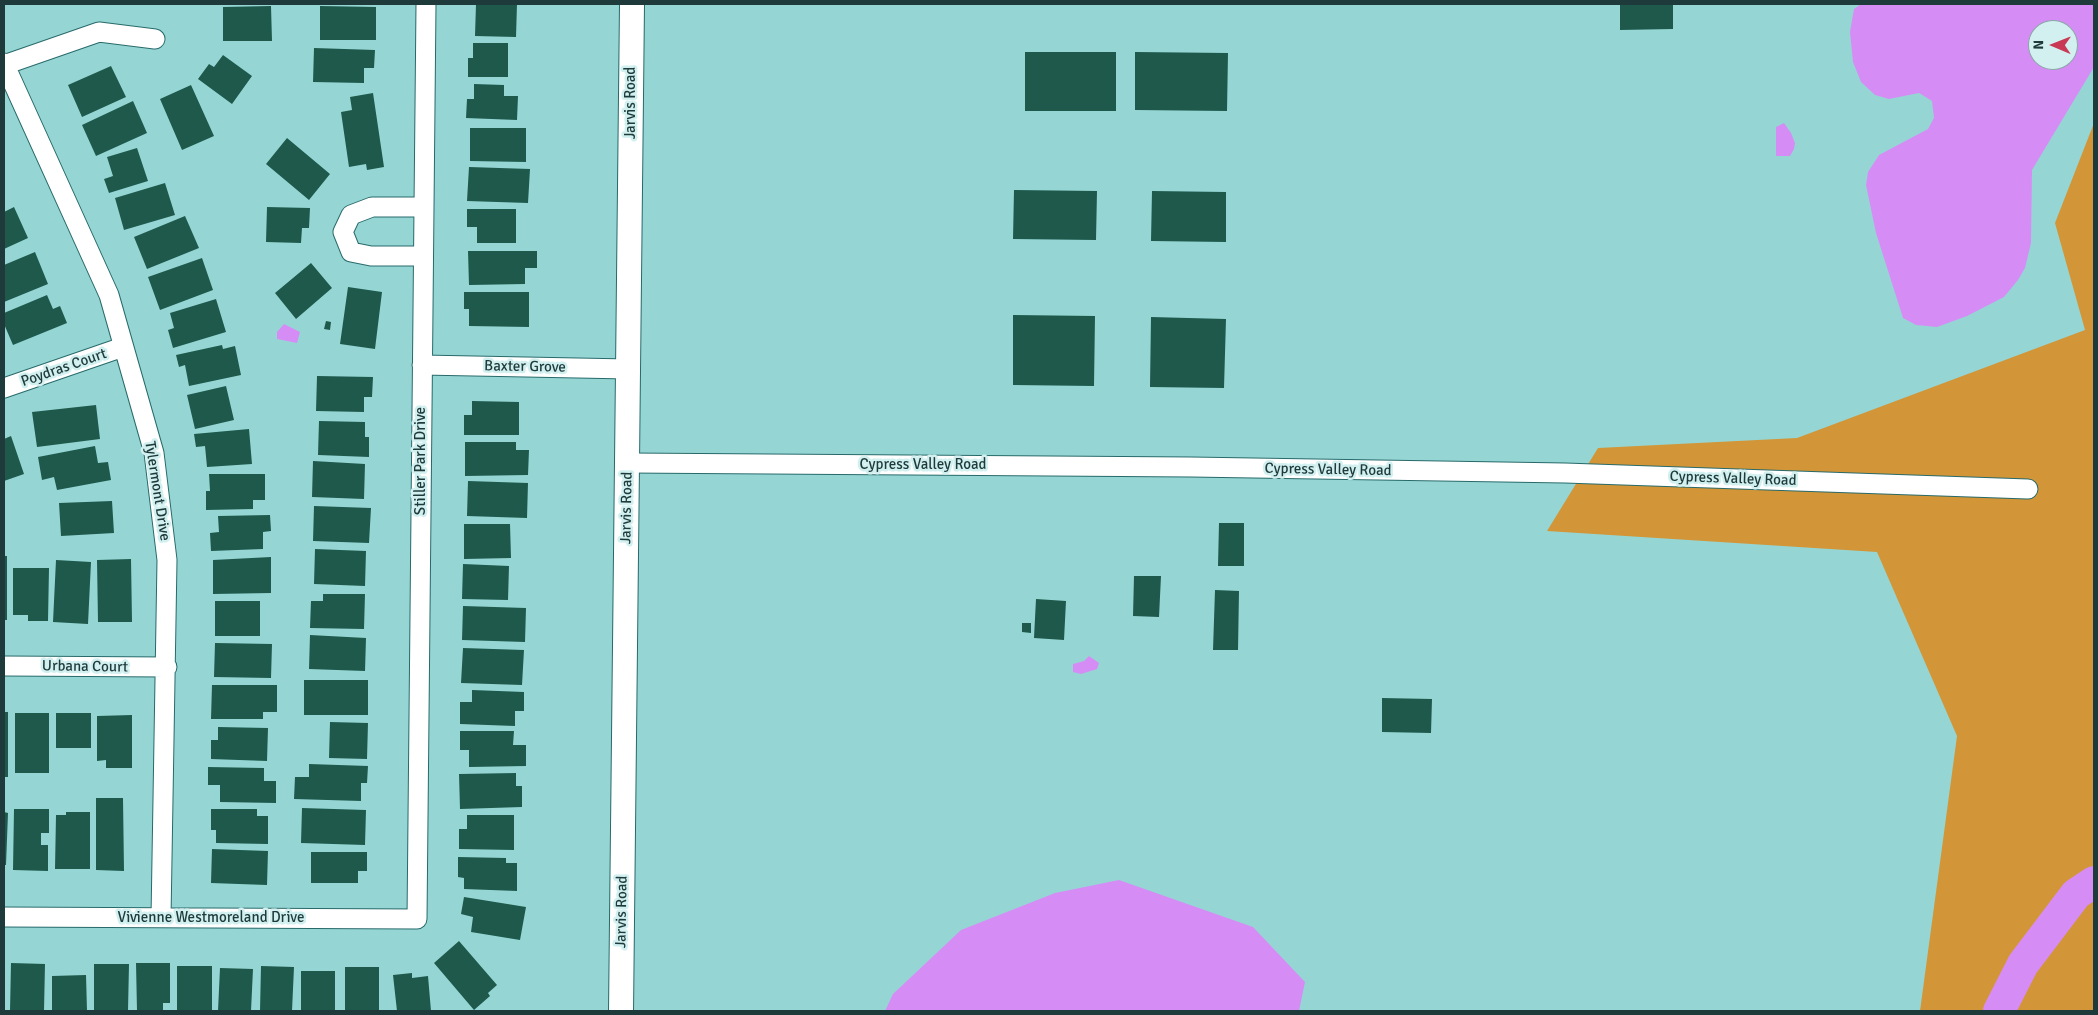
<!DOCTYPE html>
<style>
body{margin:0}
#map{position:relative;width:2098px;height:1015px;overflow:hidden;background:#95d6d5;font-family:Signika,sans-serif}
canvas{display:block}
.frame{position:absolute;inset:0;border:5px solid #1f3a3a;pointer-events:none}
.north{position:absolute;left:2028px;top:20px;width:50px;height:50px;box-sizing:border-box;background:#d1f0ef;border:1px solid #8aa7a7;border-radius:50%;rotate:271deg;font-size:14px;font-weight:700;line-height:20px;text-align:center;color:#1f3a3a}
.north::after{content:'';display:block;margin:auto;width:18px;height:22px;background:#c93953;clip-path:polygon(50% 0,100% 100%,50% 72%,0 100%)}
</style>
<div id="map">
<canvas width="2098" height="1015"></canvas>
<div class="frame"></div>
<div class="north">N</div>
</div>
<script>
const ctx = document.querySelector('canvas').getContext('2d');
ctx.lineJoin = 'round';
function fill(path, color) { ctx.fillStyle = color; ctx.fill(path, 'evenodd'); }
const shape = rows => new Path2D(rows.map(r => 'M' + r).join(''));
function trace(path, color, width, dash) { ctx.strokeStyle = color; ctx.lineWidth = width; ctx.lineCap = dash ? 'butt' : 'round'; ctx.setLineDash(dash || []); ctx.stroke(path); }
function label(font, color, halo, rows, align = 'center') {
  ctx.font = font + ' Signika,sans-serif'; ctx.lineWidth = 5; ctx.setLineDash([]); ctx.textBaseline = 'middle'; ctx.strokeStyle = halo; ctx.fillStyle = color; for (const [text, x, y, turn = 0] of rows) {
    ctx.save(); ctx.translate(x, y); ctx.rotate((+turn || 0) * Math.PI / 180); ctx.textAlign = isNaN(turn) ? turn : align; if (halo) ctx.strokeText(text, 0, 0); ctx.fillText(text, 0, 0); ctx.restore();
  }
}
fill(shape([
 [2094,123,2094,1011,1920,1011,1957,736,1877,552,1547,531,1598,448,1797,438,2085,330,2055,223]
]), '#d29638');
fill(shape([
 [1861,4,2094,4,2094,67,2032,170,2031,243,2025,268,2018,280,2004,297,1967,316,1937,327,1916,325,1903,318,1876,233,1866,185,1868,172,1879,155,1928,129,1934,118,1932,101,1919,93,1889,99,1875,95,1861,82,1853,62,1850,32,1854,9],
 [2038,30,2068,30,2068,60,2038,60],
 [1784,123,1791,133,1795,143,1794,149,1790,156,1776,156,1776,127],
 [284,324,300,332,297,343,277,339,277,332],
 [1089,656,1099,663,1097,669,1081,674,1073,672,1073,664,1084,661],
 [1119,880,1253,927,1305,982,1299,1011,885,1011,893,994,961,930,1055,893]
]), '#d58df5');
trace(shape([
 [1999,1011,2023,964,2076,894,2094,882]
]), '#d58df5', 32);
fill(shape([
 [476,4,517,4,516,37,475,36],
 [1620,4,1673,4,1673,29,1620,30],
 [271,6,272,41,223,41,223,7],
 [320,6,376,7,376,40,320,40],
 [473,43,508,43,508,77,468,77,468,58,473,58],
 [314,48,375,50,374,68,364,68,364,83,313,82],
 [1025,52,1116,52,1116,111,1025,111],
 [1135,52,1228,53,1227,111,1135,110],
 [223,55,252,76,232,104,198,79,209,64,214,67],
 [111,66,126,97,82,117,68,85],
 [474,84,504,85,504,96,518,96,517,120,466,118,467,99,474,99],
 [191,85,214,136,182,150,160,99],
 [373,93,384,167,367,170,366,164,349,167,341,112,352,110,350,97],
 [133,101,147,133,96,156,82,125],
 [470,128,526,128,526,162,470,161],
 [287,138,330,174,309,200,266,164],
 [137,148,148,181,109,193,104,179,113,176,107,157],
 [469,167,530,169,528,203,467,201],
 [165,183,175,215,124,230,115,198],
 [1014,190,1097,191,1096,240,1013,239],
 [1152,191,1226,192,1226,242,1151,241],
 [14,207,28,238,4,249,4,212],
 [267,207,310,208,309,228,302,228,301,243,266,242],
 [467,209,516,209,516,243,477,243,477,227,467,227],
 [185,216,199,248,147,269,134,237],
 [468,251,537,251,537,268,525,268,525,284,469,285],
 [35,252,48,284,4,302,4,265],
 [202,258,213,290,160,310,148,277],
 [311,263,332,288,296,319,275,293],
 [348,287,382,292,375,349,340,344],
 [464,292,529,292,529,327,469,326,469,309,464,309],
 [47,295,53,309,60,306,67,323,13,345,4,324,4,313],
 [216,299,226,332,173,348,168,330,174,328,170,313],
 [1013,315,1095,316,1094,386,1013,385],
 [1151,317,1226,319,1224,388,1150,387],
 [326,321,331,322,330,330,324,329],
 [222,345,223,349,235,346,241,375,189,386,185,365,179,367,176,355],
 [317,376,373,377,372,397,364,397,364,412,316,411],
 [226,386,234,420,195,429,187,395],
 [472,401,519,402,519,435,464,435,464,415,472,415],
 [96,405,100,439,37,447,32,412],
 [319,421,365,422,365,437,369,437,369,457,318,455],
 [249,429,252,464,207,467,205,446,196,447,194,434],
 [11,436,24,474,4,481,4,439],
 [465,442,516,442,516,450,529,450,528,475,465,476],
 [95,446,98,463,108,462,111,480,57,490,54,477,42,480,38,457],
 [313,461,365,464,364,499,312,497],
 [209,474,265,474,265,500,253,500,253,509,206,510,206,491,210,491],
 [468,481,528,483,527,518,467,516],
 [112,501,114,533,61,536,59,503],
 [314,506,371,508,369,543,313,541],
 [270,515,271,531,263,532,263,549,211,551,210,533,219,532,218,516],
 [1219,523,1244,523,1244,566,1218,566],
 [464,524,510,524,511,558,464,559],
 [315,549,366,551,365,586,314,584],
 [4,556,7,556,7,620,4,620],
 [271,557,271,593,213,594,213,560],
 [131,559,132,622,98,622,97,560],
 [56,560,91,562,88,624,53,622],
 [463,564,509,566,508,600,462,599],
 [13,568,49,568,48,621,28,621,28,615,13,615],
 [1134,576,1161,576,1159,617,1133,616],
 [1215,590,1239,591,1238,650,1213,650],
 [323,594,365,594,364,629,310,628,311,601,323,601],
 [1036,599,1066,601,1064,640,1034,638],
 [215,601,260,601,260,636,215,636],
 [463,606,526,608,525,642,462,640],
 [1022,623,1031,623,1031,633,1022,632],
 [310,635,366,638,365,671,309,669],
 [215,643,272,644,271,678,214,677],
 [463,648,524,650,522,685,461,683],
 [304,680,368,680,368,715,304,715],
 [212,685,277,685,277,712,263,712,263,719,211,719],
 [472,690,524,692,524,711,515,711,515,726,460,724,460,702,472,702],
 [1382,698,1432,699,1431,733,1382,732],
 [4,712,8,712,8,777,4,777],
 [15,713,49,713,49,773,15,773],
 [56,713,91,713,91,748,56,748],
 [132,715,132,768,106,768,106,760,97,761,97,716],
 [330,722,368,723,367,759,329,758],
 [218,727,268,728,267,761,211,759,211,740,218,740],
 [460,731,514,731,513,745,526,745,526,766,469,767,469,750,460,750],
 [309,764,368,766,367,783,361,783,361,801,294,799,295,777,309,777],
 [208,767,264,768,264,781,276,781,276,803,220,802,220,785,208,785],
 [516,773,516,786,522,786,522,807,460,809,459,774],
 [96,798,123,798,124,871,96,870],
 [302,808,366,810,365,845,301,843],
 [14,809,49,809,49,833,41,833,41,845,48,845,48,871,13,870],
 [211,809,257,809,257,816,268,816,268,844,216,843,216,830,211,830],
 [4,812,8,813,6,865,4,865],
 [66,812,90,812,90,869,55,869,56,815,66,815],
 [467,815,514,815,514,850,459,849,459,829,467,829],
 [212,849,268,851,267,885,211,883],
 [311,852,367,852,367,871,358,871,358,883,311,883],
 [458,857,506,858,506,863,517,863,517,891,464,889,464,878,458,877],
 [464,897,526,907,520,940,471,932,473,917,461,914],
 [459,941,497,985,488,993,490,996,474,1010,434,963],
 [11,963,45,964,44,1011,10,1011],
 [136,963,170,963,170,1003,163,1003,163,1011,137,1011],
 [94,964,129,964,128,1011,94,1011],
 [177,966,212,966,212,1011,177,1011],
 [261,966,294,967,292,1011,260,1011],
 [345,967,379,967,379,1011,345,1011],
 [220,968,253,969,251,1011,218,1011],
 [301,971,335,971,335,1011,301,1011],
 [412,973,412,978,428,976,431,1011,397,1011,393,975],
 [86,975,87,1011,52,1011,52,976]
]), '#1e594b');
const minor = shape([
 [4,63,109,295,154,453,167,560,161,918],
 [4,65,99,32,155,39],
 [423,256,371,256,351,252,343,232,351,215,372,207,424,207],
 [422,365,629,369],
 [4,388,123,347],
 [628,463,1191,467,1565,473,2028,489],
 [4,666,167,667],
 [4,917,417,919,426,4]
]);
const tertiary = shape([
 [621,1011,632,4]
]);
trace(minor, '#286a6a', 21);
trace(tertiary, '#286a6a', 26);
trace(minor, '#fff', 19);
trace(tertiary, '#fff', 24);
label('15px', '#1f3a3a', '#d1f0ef', [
 ["Jarvis Road",631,103,-90],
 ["Baxter Grove",525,367,1],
 ["Poydras Court",64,368,-19],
 ["Stiller Park Drive",421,461,-90],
 ["Cypress Valley Road",923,465],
 ["Cypress Valley Road",1328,470,1],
 ["Cypress Valley Road",1733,479,2],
 ["Tylermont Drive",157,491,81],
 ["Jarvis Road",627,508,-89],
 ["Urbana Court",85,667,1],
 ["Jarvis Road",622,912,-89],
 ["Vivienne Westmoreland Drive",211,918]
]);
</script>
